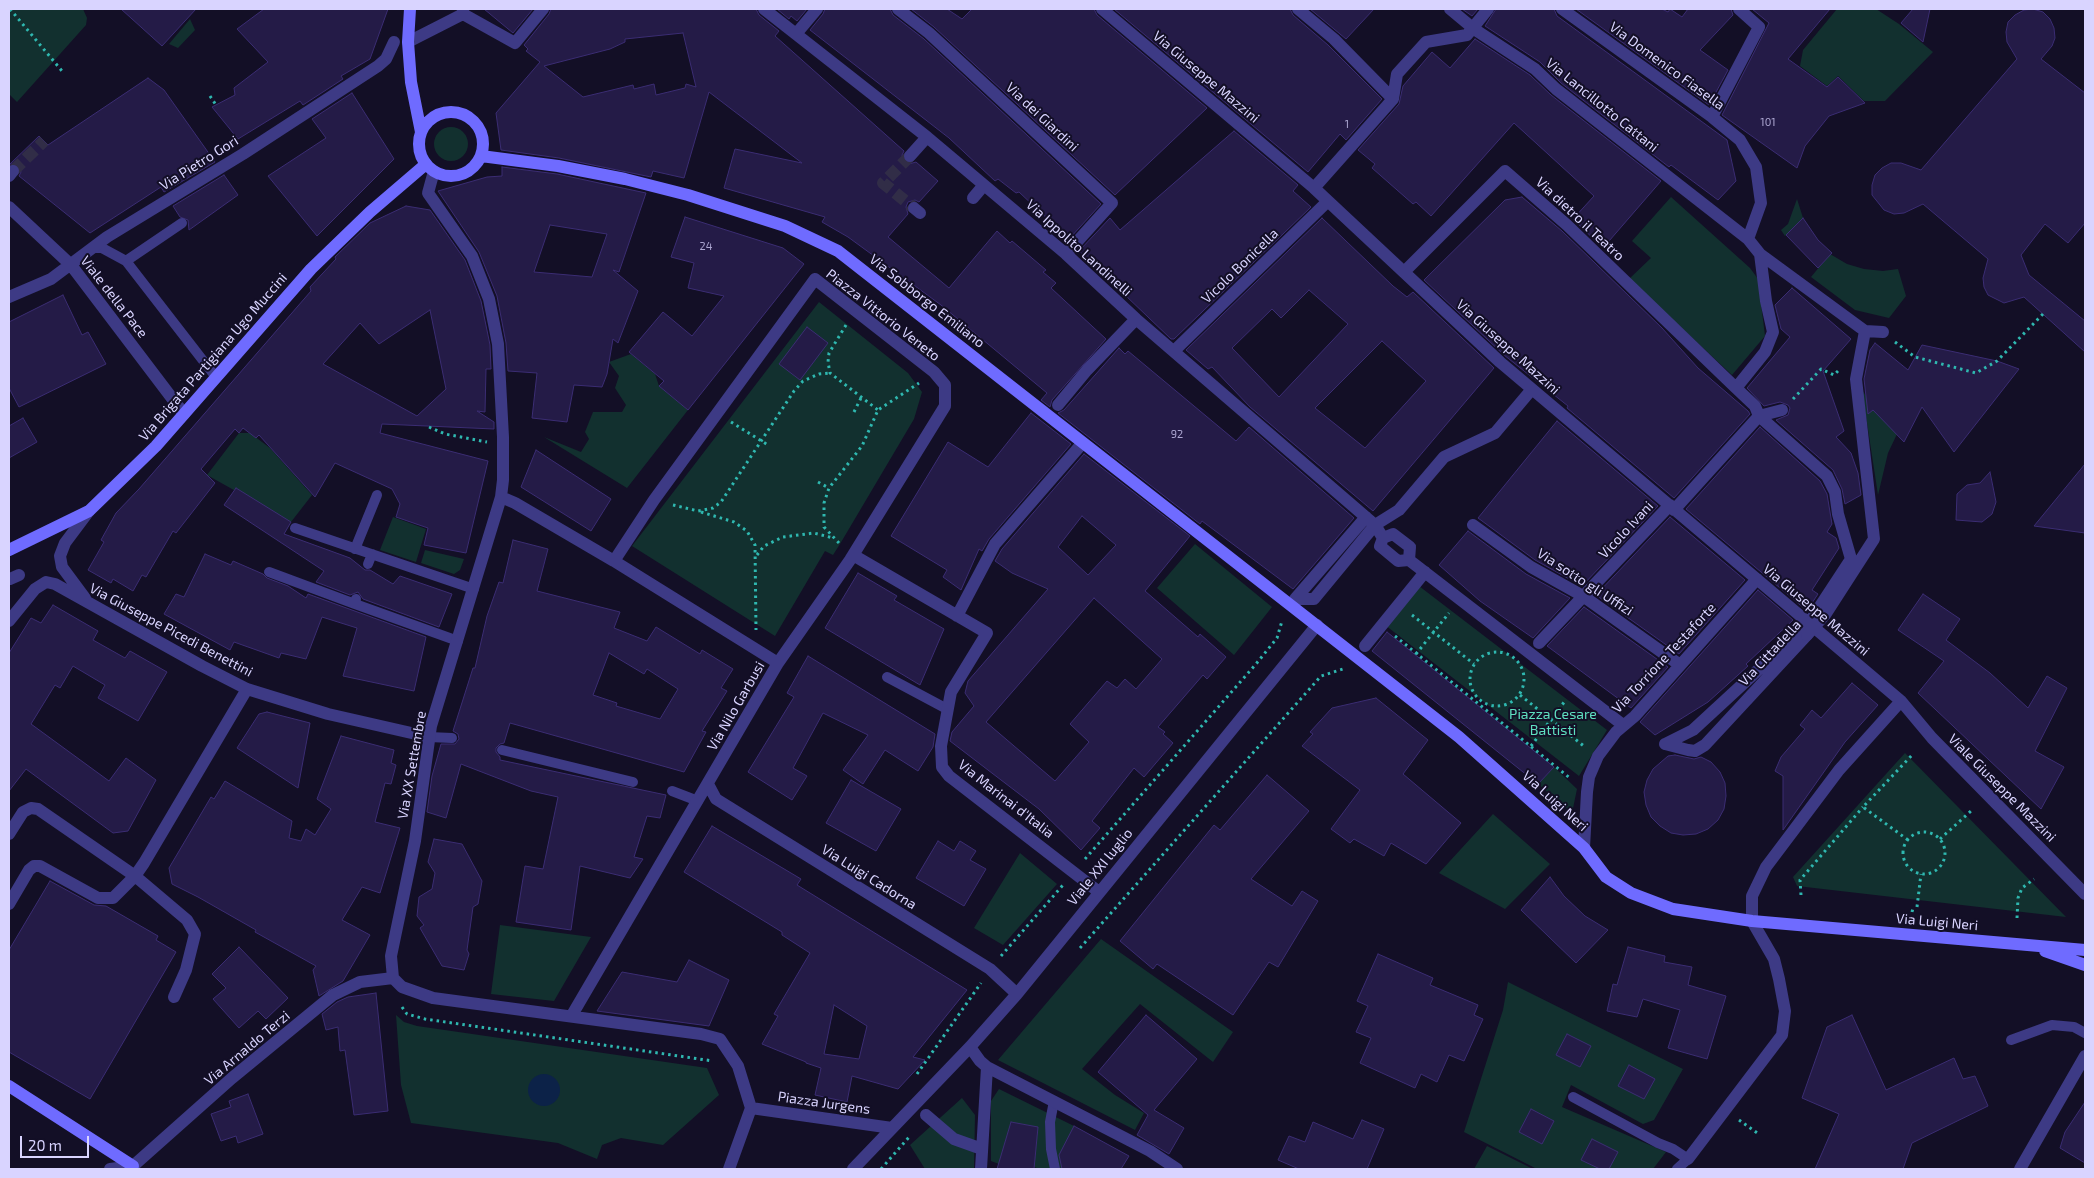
<!DOCTYPE html>
<style>
body{margin:0}
#map{position:relative;width:2094px;height:1178px;overflow:hidden;background:#130f26;font-family:"Exo 2",sans-serif}
canvas{display:block}
.frame{position:absolute;inset:0;border:10px solid #d9d4ff;pointer-events:none}
.scale{position:absolute;left:20px;top:1136px;width:69px;height:22px;box-sizing:border-box;border:2px solid #d9d4ff;border-top:0;padding-left:6px;font-size:15px;line-height:18px;white-space:nowrap;color:#d9d4ff;-webkit-text-stroke:4px #130f26;paint-order:stroke}
</style>
<div id="map">
<canvas width="2094" height="1178"></canvas>
<div class="frame"></div>
<div class="scale">20 m</div>
</div>
<script>
const ctx = document.querySelector('canvas').getContext('2d');
ctx.lineJoin = 'round';
function fill(path, color) { ctx.fillStyle = color; ctx.fill(path, 'evenodd'); }
const shape = rows => new Path2D(rows.map(r => 'M' + r).join(''));
function trace(path, color, width, dash) { ctx.strokeStyle = color; ctx.lineWidth = width; ctx.lineCap = dash ? 'butt' : 'round'; ctx.setLineDash(dash || []); ctx.stroke(path); }
function label(font, color, halo, rows, align = 'center') {
  ctx.font = font + ' "Exo 2",sans-serif'; ctx.lineWidth = 4; ctx.setLineDash([]); ctx.textBaseline = 'middle'; ctx.strokeStyle = halo; ctx.fillStyle = color; for (const [text, x, y, turn = 0] of rows) {
    ctx.save(); ctx.translate(x, y); ctx.rotate((+turn || 0) * Math.PI / 180); ctx.textAlign = isNaN(turn) ? turn : align; if (halo) ctx.strokeText(text, 0, 0); ctx.fillText(text, 0, 0); ctx.restore();
  }
}
fill(shape([
 [9,9,83,9,87,18,86,25,17,102,9,94],
 [1837,9,1876,9,1899,24,1933,52,1885,101,1864,101,1838,76,1827,86,1800,66,1803,50],
 [190,19,195,30,178,48,169,44],
 '434 144a17 17 0 1 1 34 0a17 17 0 1 1-34 0Z',
 [1671,197,1750,268,1758,279,1765,336,1732,375,1629,279,1651,258,1632,241],
 [1797,199,1803,218,1785,236,1781,230,1788,224],
 [1830,254,1847,264,1864,269,1883,271,1898,269,1906,296,1889,318,1855,310,1811,277],
 [819,302,908,373,922,392,914,419,840,544,833,555,825,551,775,636,632,546],
 [631,354,655,374,659,386,688,410,627,488,544,437,581,452,589,439,585,432,593,412,622,412,626,405,615,388,619,376,609,362],
 [1862,390,1879,415,1897,434,1888,453,1878,495],
 [239,433,250,433,270,448,312,495,291,522,207,475],
 [393,517,426,529,416,562,380,550],
 [1195,544,1272,607,1234,655,1157,588],
 [425,550,464,559,460,570,454,574,421,563],
 [1419,586,1607,730,1579,776,1385,625],
 [1905,753,2066,917,1797,886,1793,877],
 [1554,767,1577,789,1572,813,1538,784],
 [1493,814,1550,864,1505,909,1439,873],
 [1020,853,1057,884,1003,945,974,928],
 [500,925,591,937,554,1001,491,994],
 [1101,939,1233,1032,1213,1062,1140,1004,1082,1069,1115,1095,1144,1113,1135,1130,998,1060],
 [1508,982,1683,1069,1654,1120,1643,1124,1571,1085,1562,1107,1666,1152,1653,1169,1537,1169,1464,1132,1503,1010],
 [396,1015,404,1022,417,1026,707,1068,719,1095,663,1145,621,1138,602,1145,597,1159,558,1143,411,1123,401,1085],
 [999,1089,1074,1126,1074,1150,1064,1169,1040,1169,1034,1167,1038,1128,1011,1122,999,1164,991,1161,991,1101],
 [962,1098,975,1115,974,1169,925,1169,910,1145],
 [1487,1146,1533,1169,1474,1169]
]), '#12302f');
fill(shape([
 '528 1090a16 16 0 1 1 32 0a16 16 0 1 1-32 0Z'
]), '#0c2248');
const building = shape([
 [121,9,196,9,162,46,121,9],
 [264,9,388,9,370,59,341,76,343,79,303,105,300,101,238,139,212,107,235,95,234,88,268,62,237,29,264,9],
 [484,9,533,9,513,33,484,9],
 [551,9,756,9,759,15,779,31,775,36,904,151,902,155,904,162,909,164,916,162,938,181,919,202,915,200,908,202,906,207,908,214,888,237,949,288,997,231,1010,243,1012,241,1046,270,1043,272,1056,283,1051,288,1106,339,1052,400,1050,407,1041,400,1047,393,941,305,848,237,822,222,825,217,724,188,735,149,802,163,709,92,684,178,653,171,651,177,559,158,501,150,496,113,540,62,526,51,528,49,524,45,549,14,551,9],
 [683,33,696,87,686,84,685,88,656,95,654,84,634,89,633,85,583,97,544,66,610,49,625,42,625,39,683,33],
 [777,9,807,9,797,21,791,16,789,19,777,9],
 [825,9,890,9,893,15,924,39,1101,204,1069,239,1019,192,1016,193,998,179,995,181,949,138,810,30,823,14,825,9],
 [911,9,947,9,962,19,972,9,1094,9,1097,15,1207,108,1115,195,934,27,911,9],
 [1114,9,1290,9,1293,15,1328,45,1382,99,1346,140,1340,134,1308,172,1114,9],
 [1310,9,1374,9,1346,39,1310,9],
 [1462,9,1478,9,1472,16,1462,9],
 [1496,9,1554,9,1557,16,1727,140,1736,181,1718,200,1671,165,1669,167,1561,83,1540,62,1485,26,1496,9],
 [1576,9,1662,9,1668,12,1670,9,1682,17,1688,9,1731,9,1733,15,1700,50,1728,70,1709,105,1576,9],
 [1752,9,1830,9,1788,59,1827,87,1838,77,1865,103,1829,116,1805,146,1797,168,1722,115,1769,23,1752,9],
 [1913,9,1930,9,1923,42,1901,23,1913,9],
 [2033,9,2043,12,2050,19,2054,28,2055,38,2052,46,2041,59,2085,93,2085,223,2068,243,2045,224,2021,255,2029,275,2085,321,2085,352,2024,297,2004,303,1988,295,1984,287,1983,278,1988,259,1923,204,1904,213,1894,214,1884,210,1872,195,1872,185,1875,175,1882,168,1891,163,1901,163,1921,170,2017,59,2007,42,2006,32,2008,22,2015,15,2024,10,2033,9],
 [1475,39,1530,75,1551,95,1661,181,1603,248,1573,219,1594,196,1514,123,1431,216,1416,202,1413,204,1372,168,1375,164,1358,150,1399,104,1403,86,1432,52,1450,68,1475,39],
 [148,78,164,90,215,162,164,192,161,187,90,233,19,176,21,172,18,165,10,164,39,136,48,145,148,78],
 [352,93,394,159,317,236,268,176,326,138,312,119,352,93],
 [1234,131,1298,185,1293,191,1311,207,1174,339,1171,339,1079,251,1110,218,1120,230,1234,131],
 [502,167,557,174,646,193,619,272,613,270,638,291,618,343,613,339,607,374,602,387,574,385,567,422,532,418,537,373,508,371,506,343,497,296,479,252,438,191,487,177,502,176,502,167],
 [550,225,607,234,592,277,534,272,550,225],
 [224,175,238,195,189,230,188,220,180,217,173,206,224,175],
 [1522,197,1562,231,1662,328,1698,368,1748,411,1750,414,1674,498,1567,408,1568,406,1504,355,1424,280,1505,200,1522,197],
 [406,206,430,210,465,260,481,301,490,345,491,369,486,369,485,412,477,411,494,422,494,429,382,424,380,433,488,461,466,553,424,545,428,528,396,517,400,504,392,489,335,463,315,497,259,435,256,438,243,428,239,433,235,429,201,469,215,483,176,533,173,531,146,577,142,575,133,591,113,579,111,583,88,570,104,542,101,540,116,513,139,489,311,291,310,287,336,259,335,257,370,223,406,206],
 [430,310,446,389,417,416,323,364,360,323,379,344,430,310],
 [685,217,783,248,804,264,688,410,659,386,664,381,629,352,663,312,692,336,724,296,688,288,694,263,671,257,685,217],
 [1322,218,1393,286,1407,297,1413,292,1494,368,1373,511,1250,407,1212,367,1208,369,1186,350,1322,218],
 [1309,290,1348,324,1279,397,1232,348,1272,309,1281,318,1309,290],
 [1382,341,1426,381,1365,448,1315,408,1382,341],
 [1803,218,1818,240,1832,253,1818,268,1786,235,1803,218],
 [1792,288,1851,339,1823,371,1844,431,1836,437,1851,453,1858,473,1861,495,1845,504,1842,489,1833,470,1776,420,1788,415,1790,408,1788,405,1780,402,1764,406,1747,388,1790,337,1781,329,1775,305,1792,288],
 [63,295,82,335,88,332,106,364,19,407,9,388,9,322,63,295],
 [807,327,828,343,800,380,779,364,807,327],
 [1875,343,1908,370,1922,345,1997,361,2019,369,1954,452,1922,407,1904,442,1873,410,1868,414,1864,379,1870,350,1875,343],
 [1119,348,1125,354,1128,351,1236,441,1249,427,1354,518,1293,589,1202,521,1200,524,1058,413,1064,410,1119,348],
 [1031,413,1071,444,989,539,982,551,979,549,961,590,943,577,947,570,891,536,948,442,988,467,1031,413],
 [23,418,37,442,9,458,9,426,23,418],
 [1557,421,1658,506,1582,586,1535,560,1478,518,1557,421],
 [1760,427,1820,481,1827,494,1832,524,1827,532,1836,538,1839,548,1812,590,1818,594,1808,609,1805,609,1686,509,1760,427],
 [536,450,611,499,591,531,521,487,536,450],
 [1084,454,1190,536,1145,591,1198,637,1200,634,1226,657,1207,679,1203,675,1158,727,1165,732,1163,734,1173,743,1144,777,1134,768,1092,821,1100,828,1081,850,1039,809,950,741,952,732,974,706,965,693,968,681,1048,589,1012,573,995,561,1002,549,1084,454],
 [1082,516,1116,545,1088,575,1058,547,1082,516],
 [1094,598,1162,659,1136,689,1125,679,1117,688,1107,681,1070,724,1089,742,1055,781,986,722,1094,598],
 [2085,464,2085,533,2034,526,2085,464],
 [1990,472,1996,502,1992,514,1982,522,1956,520,1957,494,1967,485,1980,483,1990,472],
 [236,488,291,522,284,534,350,558,365,570,370,570,393,584,400,576,452,594,439,627,363,599,358,592,350,595,316,582,324,571,224,505,236,488],
 [1670,517,1745,580,1679,654,1596,595,1670,517],
 [1468,531,1526,574,1570,598,1533,638,1480,601,1439,565,1468,531],
 [513,540,548,549,537,591,620,612,614,628,647,641,656,627,700,654,702,650,733,669,721,688,727,691,702,731,706,732,684,772,510,723,504,743,500,744,496,748,496,752,500,757,500,760,666,795,660,818,647,816,634,857,643,859,630,878,580,866,571,930,516,922,525,866,543,869,558,797,531,791,461,764,446,818,427,812,432,776,441,744,455,744,459,739,458,734,453,731,473,668,475,668,487,616,499,582,503,583,513,540],
 [609,653,644,674,647,669,678,689,660,719,616,706,617,703,593,695,609,653],
 [205,554,231,565,233,561,263,574,267,578,288,586,306,598,308,594,426,637,414,691,343,676,357,628,322,617,306,659,281,653,279,658,234,642,230,650,164,614,176,594,184,597,205,554],
 [858,573,897,596,894,600,944,629,920,685,825,628,858,573],
 [1758,590,1793,620,1746,664,1748,666,1708,702,1655,735,1640,722,1758,590],
 [1923,594,1960,619,1946,640,1990,673,2028,708,2047,676,2067,688,2035,751,2064,767,2041,809,1918,693,1944,661,1898,630,1923,594],
 [53,605,98,631,93,640,125,658,130,651,167,672,138,721,98,698,105,685,73,666,60,688,55,685,31,724,109,781,126,758,156,780,128,831,113,833,26,769,9,791,9,653,31,618,41,623,53,605],
 [1584,607,1668,667,1631,708,1547,646,1584,607],
 [1387,632,1554,767,1538,784,1372,651,1387,632],
 [808,656,935,734,933,747,918,771,885,750,863,784,843,770,868,735,823,713,793,768,807,776,792,800,748,772,794,697,787,693,808,656],
 [1852,683,1878,705,1845,742,1783,830,1783,776,1775,771,1781,757,1805,729,1800,725,1812,710,1821,718,1852,683],
 [1376,698,1428,740,1403,774,1461,823,1426,864,1391,843,1384,856,1354,839,1350,843,1331,829,1360,790,1302,746,1313,734,1310,732,1332,708,1376,698],
 [267,712,310,723,298,788,237,748,259,714,267,712],
 [341,736,394,750,391,763,396,765,391,784,385,783,375,822,400,828,380,893,362,887,342,920,370,935,343,981,319,996,313,970,316,966,255,932,256,930,198,897,172,884,169,868,211,797,214,799,225,781,292,821,289,838,301,841,306,829,315,835,331,809,317,799,341,736],
 [1675,755,1694,759,1701,757,1711,762,1720,772,1725,783,1726,796,1724,809,1718,820,1708,829,1696,834,1683,835,1671,833,1660,826,1651,817,1646,805,1644,792,1647,780,1653,769,1668,756,1675,755],
 [1267,775,1309,811,1251,879,1292,906,1302,891,1318,901,1278,967,1269,962,1233,1015,1157,964,1153,969,1120,941,1214,825,1220,830,1267,775],
 [851,780,901,809,876,851,826,823,851,780],
 [712,826,801,879,797,885,967,990,913,1057,925,1060,898,1089,852,1076,847,1102,815,1095,821,1068,806,1063,806,1062,762,1044,778,1016,774,1014,810,953,782,935,782,932,684,872,712,826],
 [834,1005,867,1026,859,1059,824,1054,834,1005],
 [434,839,462,844,482,881,478,904,473,907,467,950,469,954,464,970,442,966,420,928,424,925,417,916,419,897,432,889,435,873,428,862,434,839],
 [938,841,954,851,960,841,976,851,970,860,986,869,964,906,916,878,938,841],
 [1550,877,1564,896,1585,916,1608,930,1576,963,1521,910,1550,877],
 [50,881,94,905,106,906,158,936,156,940,176,952,90,1099,9,1052,9,950,50,881],
 [239,947,288,998,266,1019,258,1011,239,1028,213,999,226,988,212,974,239,947],
 [1628,947,1665,956,1664,962,1692,967,1688,985,1726,996,1707,1059,1668,1048,1680,1010,1643,999,1637,1017,1607,1011,1613,984,1617,985,1628,947],
 [1378,954,1433,978,1430,985,1478,1005,1474,1015,1483,1019,1464,1061,1449,1055,1437,1082,1421,1074,1415,1088,1360,1063,1371,1038,1356,1032,1368,1006,1357,1001,1378,954],
 [689,960,729,980,709,1026,597,1011,622,972,677,982,689,960],
 [376,993,388,1111,354,1115,345,1050,340,1051,338,1027,326,1030,322,1014,337,1002,348,997,376,993],
 [1146,1015,1197,1059,1154,1110,1184,1128,1169,1154,1137,1135,1148,1115,1098,1072,1146,1015],
 [1852,1015,1886,1090,1954,1058,1963,1079,1975,1076,1988,1106,1912,1143,1903,1169,1815,1169,1839,1114,1802,1098,1827,1027,1852,1015],
 [1567,1034,1591,1046,1580,1067,1556,1055,1567,1034],
 [1629,1065,1655,1079,1644,1099,1618,1086,1629,1065],
 [248,1094,263,1134,238,1143,236,1136,221,1141,211,1114,231,1107,229,1101,248,1094],
 [2085,1102,2085,1163,2060,1148,2065,1132,2085,1102],
 [1531,1109,1554,1121,1542,1144,1519,1132,1531,1109],
 [1362,1120,1384,1129,1367,1169,1299,1169,1278,1160,1289,1136,1305,1142,1313,1122,1353,1139,1362,1120],
 [1011,1122,1038,1127,1034,1169,997,1169,1011,1122],
 [1074,1126,1129,1156,1121,1169,1062,1169,1059,1155,1074,1126],
 [1592,1139,1618,1152,1609,1169,1600,1169,1581,1160,1592,1139]
]);
fill(building, '#241b47');
trace(building, '#3b2d73', 1);
trace(shape([
 [910,156,883,183,914,208],
 [13,171,44,141]
]), '#312d47', 12, [12, 6]);
trace(shape([
 [10,9,62,71],
 [210,96,216,105],
 [846,325,829,353,828,362,830,373,878,410],
 [1895,342,1915,357,1976,373,1997,361,2043,314],
 [1793,399,1821,369,1834,375,1840,369],
 [854,412,862,396],
 [731,422,768,445],
 [429,427,445,434,487,442],
 [818,482,829,488],
 [673,505,698,511,713,508,721,502,794,391,803,381,819,374,830,373],
 [701,512,734,522,747,531,755,545,756,630],
 [839,543,824,527,824,503,829,488,862,446,878,410,919,383],
 [757,555,764,546,783,537,814,533,833,538],
 [1412,615,1474,664],
 [1395,636,1571,779],
 '1470 679a27 27 0 1 1 54 0a27 27 0 1 1-54 0Z',
 [1416,654,1449,613],
 [1520,695,1585,747],
 [1531,746,1565,701],
 '1903 853a21 21 0 1 1 42 0a21 21 0 1 1-42 0Z',
 [1940,839,1971,811],
 [1908,840,1863,807,1913,754],
 [1085,859,1256,664,1277,638,1282,621],
 [1801,895,1800,880,1863,807],
 [1917,907,1921,874],
 [1912,912,1913,908],
 [2017,918,2018,898,2022,888,2034,879],
 [1080,948,1321,676,1343,669],
 [1001,956,1063,885],
 [402,1007,407,1014,425,1019,713,1061],
 [917,1074,981,983],
 [1739,1120,1760,1135],
 [881,1169,910,1136]
]), '#2fb8b0', 3, [2.5, 4]);
trace(shape([
 [92,248,102,248,126,261,215,376],
 [126,261,182,223],
 [295,528,474,589],
 [355,549,377,495],
 [368,564,372,554],
 [269,572,355,604],
 [356,599,355,604,458,641],
 [887,677,947,709],
 [429,737,452,738],
 [502,750,633,782],
 [672,791,698,801],
 [2011,1040,2052,1025,2074,1027,2085,1033],
 [1573,1097,1658,1143,1673,1149,1688,1159,1677,1169],
 [1054,1101,1050,1122,1051,1149,1055,1169]
]), '#3d3a85', 10);
trace(shape([
 [463,9,463,14,515,43,543,9],
 [764,9,927,137,1066,254,1136,319,1375,525,1383,538,1380,546,1398,561,1409,560,1623,725],
 [898,9,929,33,1112,203,1066,254],
 [1102,9,1314,188,1500,362,1901,701,1932,738,2085,894],
 [1298,9,1334,39,1393,99],
 [1450,9,1474,29,1535,69,1556,89,1748,239,1760,254,1865,331,1883,332],
 [1562,9,1712,117,1740,140,1756,167,1761,203,1748,239],
 [796,34,817,9],
 [408,42,463,14],
 [1712,117,1759,27,1739,9],
 [910,156,927,137],
 [434,171,428,193,472,256,489,299,498,344,503,437,503,480,501,497,431,726,415,841,391,956,393,978,402,987,433,998,701,1034,720,1039,738,1066,751,1108],
 [9,176,13,171],
 [1314,188,1393,99,1397,74,1426,42,1467,35,1488,9],
 [973,198,984,185],
 [9,207,71,265,184,414],
 [914,208,920,213],
 [1404,272,1505,171,1567,225,1736,388],
 [9,297,51,279,107,237,243,154,378,66,386,59,394,42],
 [1174,351,1327,202],
 [1058,405,1087,370,1136,319],
 [501,497,515,503,614,561,778,663],
 [1674,510,1759,416,1782,410],
 [1473,525,1531,567,1583,596,1680,665],
 [1383,538,1393,534,1410,547,1409,560],
 [853,555,987,633,951,692,941,746,942,767,949,776,1099,892],
 [10,579,19,575],
 [85,598,62,567,60,556,65,543,89,511],
 [1295,599,1314,599,1375,525,1399,510,1444,457,1495,433,1532,389],
 [1295,599,1366,517],
 [1825,615,1874,539,1856,379,1865,331],
 [957,616,995,544,1080,446],
 [9,621,35,589,46,582,55,584,202,666,247,689,328,714,429,737],
 [1539,643,1670,505],
 [1365,646,1425,572],
 [1665,744,1693,730,1809,623,1851,559,1838,514,1835,492,1827,476,1759,416,1755,406,1736,388,1765,352,1773,332,1766,301,1760,254],
 [1665,744,1688,750,1695,751,1705,745,1807,635],
 [708,784,716,799,990,969,1017,994],
 [9,834,23,812,31,808,38,809,135,876,187,920,195,934,186,970,174,997],
 [1584,848,1587,792,1589,777,1598,756,1616,732,1635,716,1757,579],
 [9,904,29,870,34,866,40,866,98,898,113,898,135,876,144,863,247,689],
 [572,1015,778,663,850,560,945,406,945,385,934,372,815,279,654,500,614,561],
 [970,1047,980,1061,987,1067,1150,1151,1177,1169],
 [751,1108,892,1128],
 [926,1115,954,1139,982,1149],
 [1688,1159,1782,1035,1785,1011,1779,979,1774,959,1752,921,1752,896,1766,867,1839,770,1901,701],
 [110,1169,133,1166,232,1078,333,995,360,982,393,978],
 [729,1169,751,1108],
 [853,1169,970,1047,1017,994,1317,625],
 [981,1169,987,1067],
 [2020,1169,2085,1056]
]), '#3d3a85', 12);
trace(shape([
 [410,9,408,42,411,82,421,132],
 '419 144a32 32 0 1 1 64 0a32 32 0 1 1-64 0Z',
 [481,156,558,166,625,179,688,195,785,226,838,251,1459,737,1584,848,1606,877,1631,893,1673,909,1752,921,2085,950],
 [9,550,89,511,156,446,311,269,370,212,426,164],
 [2045,951,2085,965],
 [9,1086,133,1166]
]), '#6f6bff', 12);
trace(shape([
 [1807,635,1823,617]
]), '#3d3a85', 12);
label('11px', '#aca6d1', null, [
 ["101",1768,122],
 ["1",1347,124],
 ["24",706,246],
 ["92",1177,434]
]);
label('14px', '#d9d4ff', '#130f26', [
 ["Via Domenico Fiasella",1667,66,36],
 ["Via Giuseppe Mazzini",1206,77,40],
 ["Via Lancillotto Cattani",1602,105,39],
 ["Via dei Giardini",1042,117,43],
 ["Via Pietro Gori",199,163,-32],
 ["Via dietro il Teatro",1580,219,43],
 ["Via Ippolito Landinelli",1079,248,42],
 ["Vicolo Bonicella",1240,266,-44],
 ["Viale della Pace",114,297,52],
 ["Via Sobborgo Emiliano",927,301,38],
 ["Piazza Vittorio Veneto",883,315,38],
 ["Via Giuseppe Mazzini",1508,347,42],
 ["Via Brigata Partigiana Ugo Muccini",213,357,-49],
 ["Vicolo Ivani",1626,530,-47],
 ["Via sotto gli Uffizi",1585,582,33],
 ["Via Giuseppe Mazzini",1816,610,40],
 ["Via Giuseppe Picedi Benettini",171,630,28],
 ["Via Cittadella",1770,653,-47],
 ["Via Torrione Testaforte",1664,658,-47],
 ["Via Nilo Garbusi",736,706,-60],
 ["Via XX Settembre",412,765,-80],
 ["Viale Giuseppe Mazzini",2002,788,45],
 ["Via Marinai d'Italia",1006,799,38],
 ["Via Luigi Neri",1555,801,42],
 ["Viale XXI luglio",1100,867,-51],
 ["Via Luigi Cadorna",869,877,32],
 ["Via Luigi Neri",1937,922,5],
 ["Via Arnaldo Terzi",247,1048,-40],
 ["Piazza Jurgens",824,1103,8]
]);
label('14px', '#5fe0c0', '#130f26', [
 ["Piazza Cesare",1553,714],
 ["Battisti",1553,730]
]);
</script>
